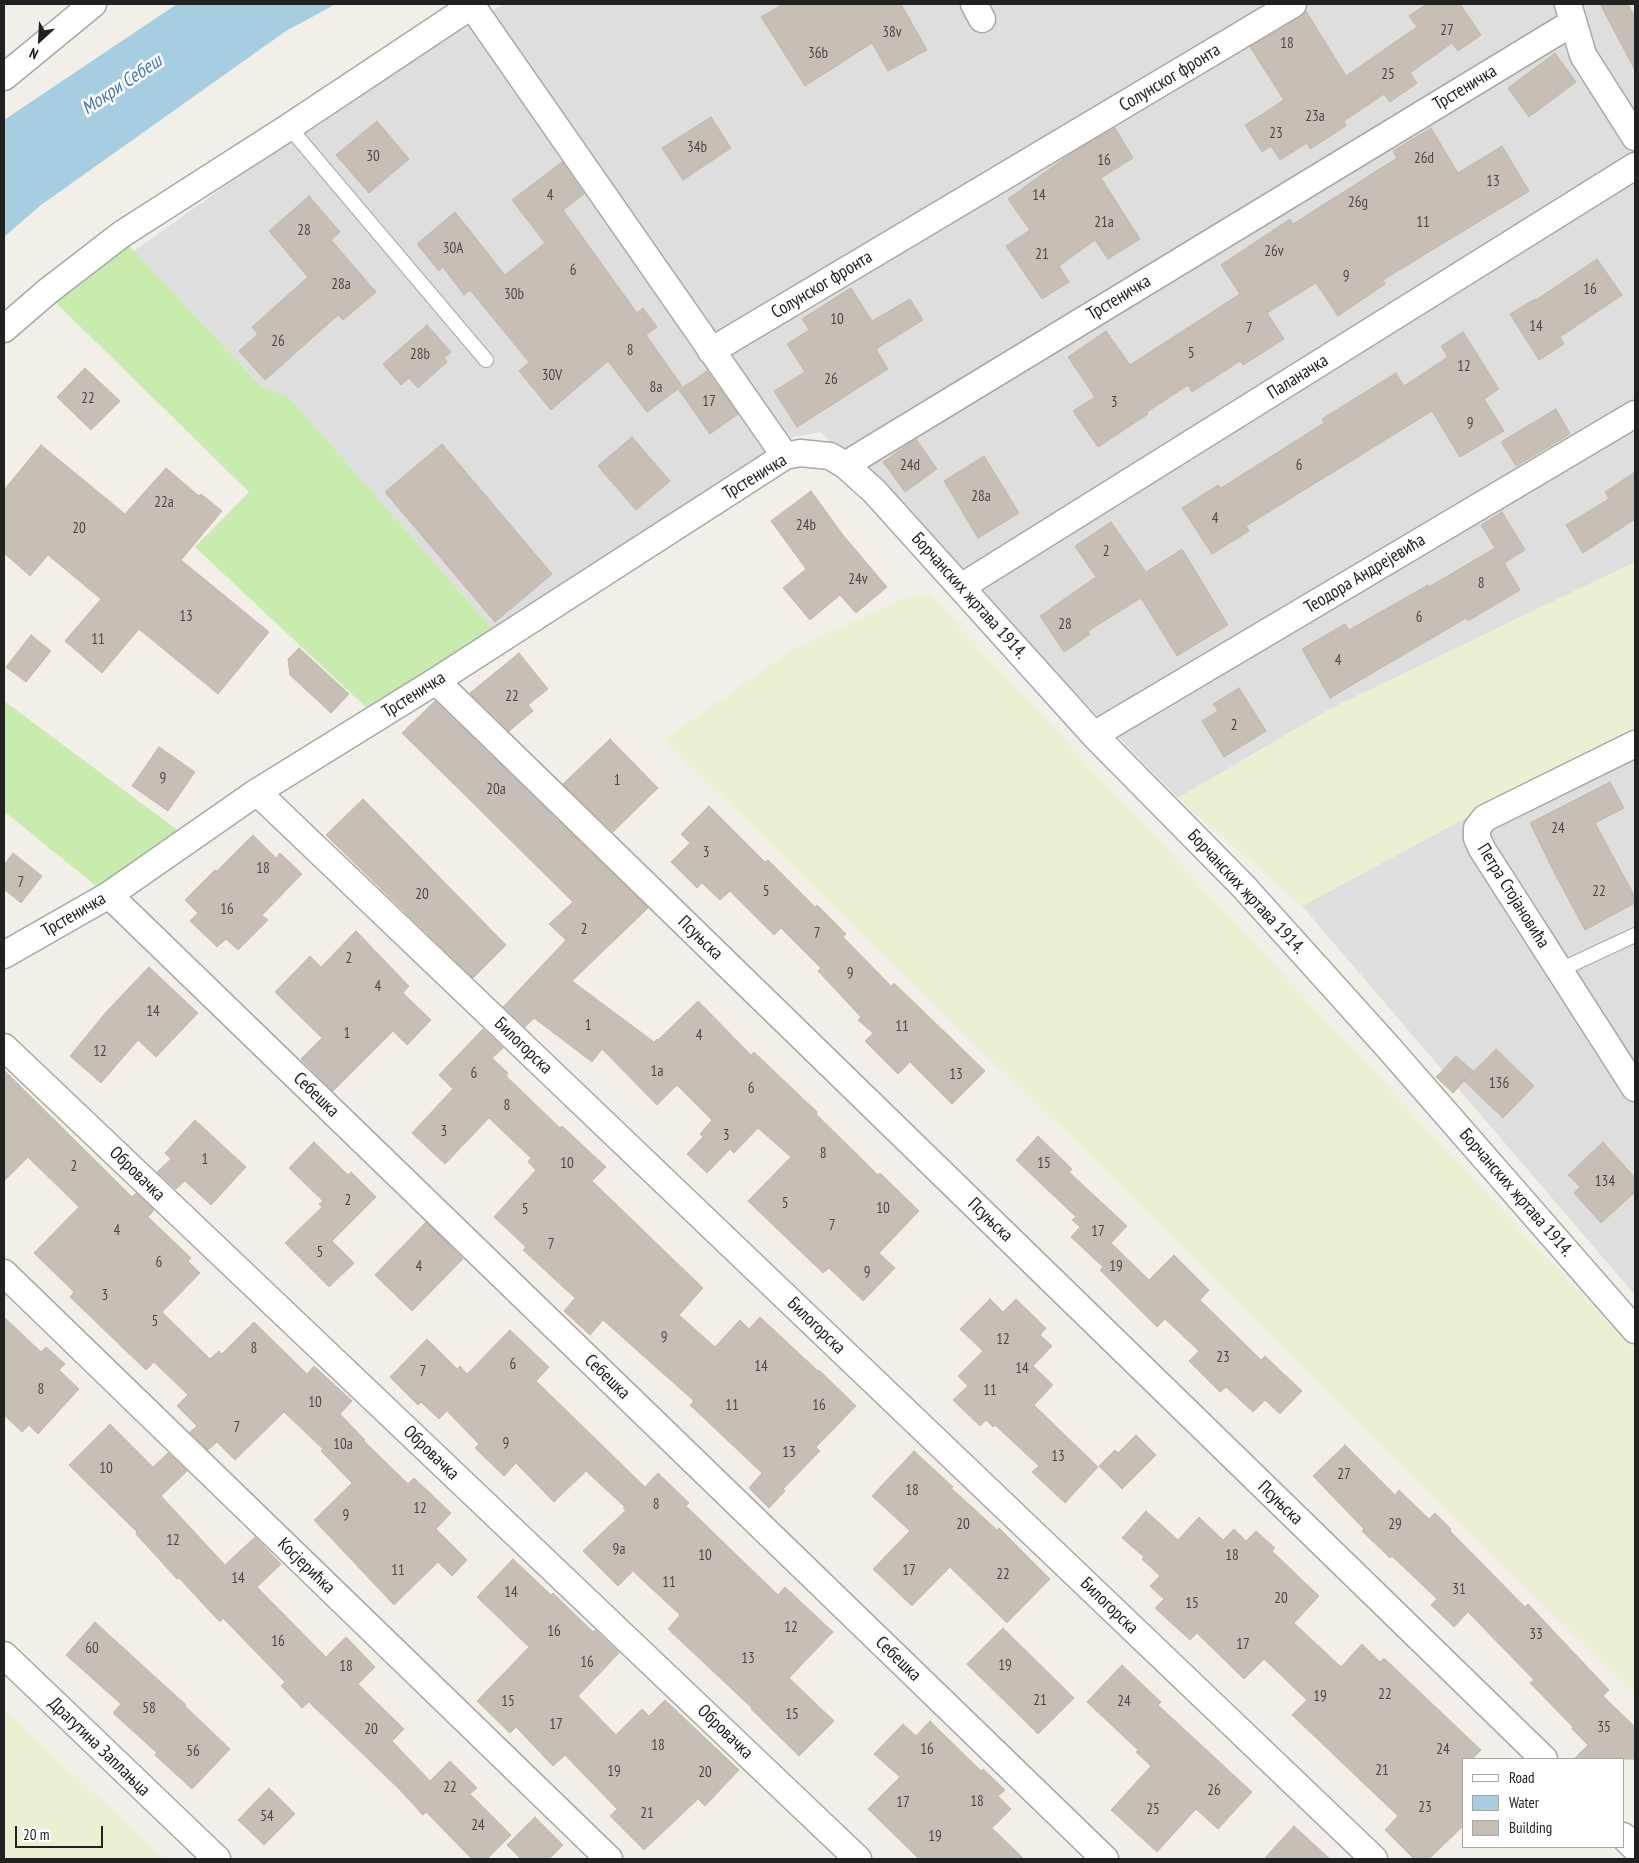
<!DOCTYPE html>
<meta charset="utf-8">
<style>
body{margin:0}
#map{position:relative;width:1639px;height:1863px;overflow:hidden;background:#f1efe7;font-family:"PT Sans Narrow",sans-serif}
canvas{display:block}
.frame{position:absolute;inset:0;border:5px solid #212121;pointer-events:none}
.legend{position:absolute;left:1462px;top:1758px;width:162px;height:90px;box-sizing:border-box;background:#fff;border:1px solid #a6a6a6;margin:0;padding:6px 9px;list-style:none;font-size:15px;color:#212121}
.legend li{display:flex;align-items:center;gap:10px;height:25px}
.legend b{width:25px;border:1px solid #a6a6a6}
.north{position:absolute;left:15px;top:15px;width:50px;height:50px;-webkit-text-stroke:4px #fff;paint-order:stroke;rotate:205deg;font-size:14px;font-weight:700;line-height:20px;text-align:center;color:#212121}
.north::after{content:'';display:block;margin:auto;width:18px;height:22px;background:#212121;clip-path:polygon(50% 0,100% 100%,50% 72%,0 100%)}
.scale{position:absolute;left:15px;top:1826px;width:88px;height:22px;box-sizing:border-box;border:2px solid #212121;border-top:0;padding-left:6px;font-size:15px;line-height:18px;white-space:nowrap;color:#212121;-webkit-text-stroke:4px #fff;paint-order:stroke}
</style>
<div id="map">
<canvas width="1639" height="1863"></canvas>
<div class="frame"></div>
<ul class="legend">
<li><b style="height:6px;background:#fff"></b>Road</li>
<li><b style="height:14px;background:#a7cee0"></b>Water</li>
<li><b style="height:14px;background:#c7beb6"></b>Building</li>
</ul>
<div class="north">N</div>
<div class="scale">20 m</div>
</div>
<script>
const ctx = document.querySelector('canvas').getContext('2d');
ctx.lineJoin = 'round';
function fill(path, color) { ctx.fillStyle = color; ctx.fill(path, 'evenodd'); }
const shape = rows => new Path2D(rows.map(r => 'M' + r).join(''));
function trace(path, color, width, dash) { ctx.strokeStyle = color; ctx.lineWidth = width; ctx.lineCap = dash ? 'butt' : 'round'; ctx.setLineDash(dash || []); ctx.stroke(path); }
function label(font, color, halo, rows, align = 'center') {
  ctx.font = font + ' "PT Sans Narrow",sans-serif'; ctx.lineWidth = 5; ctx.setLineDash([]); ctx.textBaseline = 'middle'; ctx.strokeStyle = halo; ctx.fillStyle = color; for (const [text, x, y, turn = 0] of rows) {
    ctx.save(); ctx.translate(x, y); ctx.rotate((+turn || 0) * Math.PI / 180); ctx.textAlign = isNaN(turn) ? turn : align; if (halo) ctx.strokeText(text, 0, 0); ctx.fillText(text, 0, 0); ctx.restore();
  }
}
fill(shape([
 [503,4,1635,4,1635,562,1330,709,1178,798,821,432,793,437,497,634,288,396,263,388,134,251,322,117],
 [1635,727,1635,1295,1302,906]
]), '#dfdede');
fill(shape([
 [1635,562,1635,727,1302,906,1178,798,1330,709],
 [930,595,1635,1352,1635,1695,1071,1138,663,740,791,650,904,598],
 [4,1709,164,1859,4,1859]
]), '#ecf0d3');
fill(shape([
 [115,231,263,388,288,396,497,634,372,713,195,547,249,492,41,288],
 [4,701,184,835,102,891,4,811]
]), '#c7ecad');
fill(shape([
 [177,4,336,4,286,31,41,205,4,237,4,120]
]), '#a7cee0');
const building = shape([
 [783,4,901,4,927,50,888,71,872,43,805,86,761,17,783,4],
 [1427,4,1460,4,1481,35,1458,51,1452,43,1410,73,1417,83,1390,102,1384,94,1344,121,1346,126,1310,149,1307,143,1280,160,1271,146,1262,152,1245,125,1284,100,1250,47,1301,17,1306,11,1346,76,1417,27,1409,16,1427,4],
 [1600,4,1628,4,1635,18,1635,70,1600,4],
 [1555,53,1576,82,1529,117,1508,88,1555,53],
 [711,117,731,148,683,180,662,148,711,117],
 [377,121,409,159,369,193,336,155,377,121],
 [1115,128,1133,158,1101,178,1140,239,1108,259,1095,240,1059,266,1069,282,1042,299,1006,246,1030,230,1008,199,1073,152,1115,128],
 [1431,128,1458,173,1502,146,1529,191,1383,280,1385,284,1338,316,1316,283,1267,313,1284,339,1243,365,1240,361,1192,392,1188,385,1147,412,1148,414,1098,447,1073,411,1095,397,1068,357,1106,331,1130,365,1240,294,1221,265,1290,219,1293,224,1397,158,1393,151,1431,128],
 [562,162,584,194,563,210,637,313,643,308,657,327,646,335,682,386,647,412,608,361,551,410,519,371,529,362,470,290,464,295,443,267,439,271,417,244,455,212,505,275,545,243,512,200,562,162],
 [309,196,340,232,331,240,376,292,343,320,338,315,265,380,239,351,258,334,252,327,308,277,269,231,309,196],
 [1597,259,1622,295,1560,337,1564,344,1539,360,1510,314,1535,299,1536,300,1597,259],
 [851,288,872,321,910,299,923,320,876,349,888,369,797,427,774,391,805,372,787,344,809,330,802,319,851,288],
 [427,325,451,352,444,358,447,362,418,388,409,378,401,385,383,364,427,325],
 [1463,332,1499,389,1484,399,1504,431,1460,457,1432,411,1246,526,1249,531,1212,554,1182,508,1218,485,1221,488,1324,423,1322,419,1396,373,1404,386,1448,357,1441,346,1463,332],
 [85,368,120,401,91,430,57,397,85,368],
 [707,371,738,414,710,434,679,390,707,371],
 [1556,409,1570,434,1516,466,1501,442,1556,409],
 [632,437,670,481,636,510,598,466,632,437],
 [916,439,937,469,905,492,883,462,916,439],
 [442,444,552,574,495,622,385,492,442,444],
 [41,445,125,514,166,468,199,496,201,494,222,511,181,560,269,632,218,694,139,629,102,673,65,641,101,599,48,555,30,576,4,553,4,490,41,445],
 [984,456,1019,513,978,538,944,481,984,456],
 [1635,472,1635,519,1583,553,1566,525,1609,499,1605,492,1635,472],
 [811,491,843,535,887,587,856,613,840,595,810,620,783,588,806,569,771,521,811,491],
 [1502,512,1525,550,1504,563,1520,590,1468,621,1466,618,1330,698,1302,649,1345,624,1349,630,1428,585,1429,587,1495,548,1481,525,1502,512],
 [1111,522,1146,572,1182,549,1228,625,1177,656,1141,598,1088,631,1090,634,1064,652,1040,616,1096,577,1075,546,1111,522],
 [31,635,51,651,26,682,6,667,31,635],
 [299,648,349,694,331,713,290,675,288,659,299,648],
 [519,653,548,689,528,705,533,711,509,731,470,693,519,653],
 [1239,688,1266,731,1224,757,1202,721,1218,711,1213,704,1239,688],
 [435,701,648,908,572,981,654,1042,657,1039,658,1040,698,1001,751,1055,754,1052,817,1112,816,1114,878,1175,880,1173,919,1211,879,1253,895,1268,863,1301,829,1268,823,1273,748,1201,791,1157,758,1128,734,1153,730,1149,707,1173,687,1154,703,1137,700,1134,712,1120,677,1085,657,1105,602,1049,592,1062,534,1018,525,1027,503,1007,566,940,549,924,573,902,402,733,435,701],
 [610,739,658,788,613,832,563,784,610,739],
 [159,747,195,772,168,811,132,786,159,747],
 [1610,782,1624,808,1595,823,1635,897,1635,903,1585,930,1554,872,1530,823,1610,782],
 [363,799,506,945,473,978,376,884,326,835,363,799],
 [709,806,765,862,768,860,815,907,817,905,846,934,843,937,891,986,894,983,985,1071,952,1104,910,1062,898,1074,865,1041,873,1033,858,1020,861,1017,818,971,821,968,781,928,774,935,730,891,720,900,702,883,697,888,671,862,690,843,681,834,709,806],
 [253,835,276,858,280,853,302,874,262,915,268,920,238,950,226,939,217,947,190,921,198,913,185,900,215,870,217,871,253,835],
 [13,853,42,876,21,903,4,889,4,865,13,853],
 [356,931,409,986,403,993,431,1020,407,1045,393,1031,333,1091,301,1059,322,1038,275,992,310,956,321,967,356,931],
 [149,967,198,1013,156,1057,138,1040,101,1083,70,1056,107,1011,149,967],
 [483,1029,503,1048,492,1058,508,1073,506,1076,560,1128,562,1126,606,1167,592,1181,703,1288,679,1315,715,1347,740,1320,749,1329,760,1317,818,1371,819,1370,856,1406,816,1447,820,1451,783,1489,785,1491,769,1508,749,1488,762,1473,690,1405,694,1401,603,1320,590,1335,564,1311,575,1298,523,1250,526,1247,494,1217,536,1170,528,1162,531,1158,489,1118,445,1164,412,1133,453,1089,439,1075,483,1029],
 [1496,1049,1534,1086,1503,1118,1464,1081,1496,1049],
 [1456,1056,1473,1071,1453,1093,1436,1077,1456,1056],
 [4,1070,132,1197,136,1193,154,1210,148,1217,191,1258,188,1261,200,1273,162,1312,210,1359,219,1351,222,1354,254,1322,307,1374,314,1366,352,1401,340,1414,365,1440,364,1441,408,1484,414,1478,451,1513,436,1529,467,1560,452,1576,438,1562,394,1605,314,1520,352,1483,321,1451,323,1449,284,1412,235,1460,217,1442,208,1450,190,1432,197,1426,177,1406,188,1395,154,1362,146,1370,70,1297,74,1292,34,1253,79,1207,28,1157,4,1181,4,1070],
 [195,1120,246,1167,211,1205,185,1181,176,1189,157,1172,171,1159,165,1153,195,1120],
 [1038,1136,1072,1169,1069,1172,1127,1226,1111,1243,1149,1280,1174,1255,1209,1290,1200,1300,1261,1360,1265,1356,1302,1391,1280,1414,1265,1400,1253,1412,1226,1387,1220,1392,1189,1361,1199,1351,1165,1319,1157,1327,1100,1270,1103,1267,1071,1237,1080,1227,1072,1220,1076,1217,1016,1160,1038,1136],
 [314,1142,348,1175,351,1172,376,1197,332,1241,354,1263,329,1287,285,1243,322,1207,319,1204,323,1201,289,1168,314,1142],
 [1603,1142,1635,1178,1635,1192,1601,1223,1574,1193,1580,1187,1568,1175,1603,1142],
 [426,1222,463,1259,412,1311,375,1275,426,1222],
 [990,1299,1003,1312,1016,1299,1046,1328,1040,1335,1052,1346,1033,1366,1053,1385,1034,1405,1098,1467,1065,1503,1032,1472,1039,1466,995,1425,993,1427,986,1420,980,1426,953,1400,968,1386,958,1376,983,1351,960,1329,990,1299],
 [4,1317,41,1352,46,1347,65,1364,59,1370,79,1389,38,1434,29,1425,22,1432,4,1415,4,1317],
 [510,1330,549,1367,536,1381,645,1487,658,1473,689,1503,686,1506,778,1595,785,1587,833,1632,789,1678,834,1721,799,1756,751,1709,752,1708,668,1629,680,1615,633,1571,618,1586,583,1551,626,1510,623,1508,625,1507,586,1471,554,1502,516,1463,504,1476,475,1448,479,1444,447,1411,439,1419,421,1402,418,1405,390,1377,427,1339,457,1369,460,1366,467,1374,510,1330],
 [110,1424,153,1467,168,1453,187,1471,161,1496,225,1565,255,1537,281,1564,257,1587,326,1657,346,1637,375,1667,358,1684,404,1729,392,1741,430,1781,450,1761,477,1788,470,1794,511,1835,487,1859,472,1859,426,1812,423,1815,399,1789,309,1702,302,1708,281,1686,285,1682,223,1618,220,1622,179,1578,177,1579,136,1534,137,1532,69,1465,110,1424],
 [1136,1435,1156,1455,1122,1489,1099,1466,1115,1450,1118,1453,1136,1435],
 [1345,1445,1395,1495,1399,1490,1429,1519,1435,1513,1451,1529,1450,1531,1525,1607,1528,1604,1609,1690,1603,1696,1635,1727,1635,1759,1574,1759,1588,1745,1572,1729,1573,1727,1530,1683,1534,1680,1468,1612,1454,1627,1431,1605,1437,1599,1392,1556,1390,1558,1362,1531,1364,1529,1313,1476,1345,1445],
 [914,1451,953,1487,951,1488,997,1530,999,1528,1050,1579,1007,1623,950,1567,912,1606,873,1569,910,1531,872,1496,914,1451],
 [1146,1511,1178,1540,1199,1517,1223,1540,1234,1529,1246,1541,1256,1531,1275,1548,1272,1551,1319,1596,1294,1623,1341,1667,1362,1644,1380,1662,1384,1658,1481,1750,1472,1759,1463,1759,1463,1826,1429,1859,1414,1859,1385,1830,1398,1816,1292,1715,1307,1700,1264,1659,1244,1679,1197,1633,1190,1640,1155,1608,1164,1599,1150,1586,1160,1576,1142,1559,1144,1557,1122,1538,1146,1511],
 [513,1559,551,1595,553,1593,593,1632,595,1630,619,1653,578,1696,616,1735,642,1709,649,1716,665,1700,739,1770,705,1806,698,1799,644,1850,610,1816,617,1809,565,1755,553,1766,516,1727,510,1733,477,1701,529,1647,477,1597,513,1559],
 [95,1622,186,1705,185,1706,230,1749,192,1789,155,1755,157,1753,113,1713,121,1704,66,1655,95,1622],
 [1003,1628,1074,1698,1038,1734,967,1664,1003,1628],
 [1122,1665,1161,1702,1158,1705,1252,1792,1218,1829,1196,1809,1157,1852,1111,1810,1151,1766,1136,1752,1138,1750,1087,1702,1122,1665],
 [930,1721,981,1771,983,1769,1005,1790,998,1796,1011,1809,992,1828,1024,1859,919,1859,868,1809,900,1777,874,1754,903,1724,916,1736,930,1721],
 [269,1788,295,1814,264,1845,238,1820,269,1788],
 [535,1817,563,1845,549,1859,521,1859,507,1845,535,1817],
 [1294,1826,1330,1859,1264,1859,1294,1826]
]);
fill(building, '#c7beb6');
trace(building, '#c4b7a9', 1);
const lane = shape([
 [289,127,486,360],
 [1560,970,1635,935]
]);
const street = shape([
 [974,4,982,19],
 [1568,4,1583,55,1635,137],
 [472,6,785,456],
 [4,77,93,4],
 [4,329,48,291,122,234,289,127,474,4],
 [711,351,1293,4],
 [845,465,1572,23],
 [961,587,1635,166],
 [436,681,1544,1759],
 [1094,735,1635,414],
 [1635,744,1485,818,1477,828,1477,838,1482,849,1635,1088],
 [257,792,1374,1859],
 [109,895,1105,1859],
 [4,955,109,895,257,792,436,681,785,456,800,453,830,456,845,465,874,491,1094,735,1243,886,1388,1047,1635,1330],
 [4,1047,858,1859],
 [4,1273,609,1859],
 [4,1655,217,1859],
 [1623,1836,1635,1848]
]);
trace(lane, '#a8a8a8', 16);
trace(street, '#a8a8a8', 29);
trace(lane, '#fff', 14);
trace(street, '#fff', 26);
label('15px', '#4a4846', null, [
 ["27",1447,31],
 ["38v",892,33],
 ["18",1287,44],
 ["36b",818,54],
 ["25",1388,75],
 ["23a",1315,117],
 ["23",1276,134],
 ["34b",697,148],
 ["30",373,157],
 ["26d",1424,159],
 ["16",1104,161],
 ["13",1493,182],
 ["4",550,196],
 ["14",1039,196],
 ["26g",1358,203],
 ["21a",1104,223],
 ["11",1423,223],
 ["28",304,231],
 ["30A",453,249],
 ["26v",1274,252],
 ["21",1042,255],
 ["6",573,271],
 ["9",1346,277],
 ["28a",341,285],
 ["16",1590,290],
 ["30b",514,295],
 ["10",837,320],
 ["14",1536,327],
 ["7",1249,329],
 ["26",278,342],
 ["8",630,351],
 ["5",1191,354],
 ["28b",420,355],
 ["12",1464,367],
 ["30V",552,376],
 ["26",831,380],
 ["8a",656,388],
 ["22",88,399],
 ["17",709,402],
 ["3",1114,403],
 ["9",1470,424],
 ["24d",910,466],
 ["6",1299,466],
 ["28a",981,497],
 ["22a",164,503],
 ["4",1215,519],
 ["24b",806,526],
 ["20",79,529],
 ["2",1106,552],
 ["24v",858,580],
 ["8",1481,584],
 ["13",186,617],
 ["6",1419,618],
 ["28",1065,625],
 ["11",98,640],
 ["4",1338,661],
 ["22",512,697],
 ["2",1234,726],
 ["9",163,779],
 ["1",617,781],
 ["20a",496,790],
 ["24",1558,829],
 ["3",706,853],
 ["18",263,869],
 ["7",21,883],
 ["5",766,892],
 ["22",1599,892],
 ["20",422,895],
 ["16",227,910],
 ["2",584,930],
 ["7",817,934],
 ["2",349,959],
 ["9",850,974],
 ["4",378,987],
 ["14",153,1012],
 ["1",588,1026],
 ["11",902,1027],
 ["1",347,1034],
 ["4",699,1036],
 ["12",100,1052],
 ["1a",657,1072],
 ["6",474,1074],
 ["13",956,1075],
 ["136",1499,1084],
 ["6",751,1089],
 ["8",507,1106],
 ["3",444,1132],
 ["3",726,1136],
 ["8",823,1154],
 ["1",205,1160],
 ["10",567,1164],
 ["15",1044,1164],
 ["2",74,1167],
 ["134",1605,1182],
 ["2",348,1201],
 ["5",785,1204],
 ["10",883,1209],
 ["5",525,1210],
 ["7",832,1226],
 ["4",117,1231],
 ["17",1098,1232],
 ["7",551,1245],
 ["5",320,1253],
 ["6",159,1263],
 ["4",419,1267],
 ["19",1116,1267],
 ["9",867,1273],
 ["3",105,1296],
 ["5",155,1322],
 ["9",664,1338],
 ["12",1003,1340],
 ["8",254,1349],
 ["23",1223,1358],
 ["6",513,1365],
 ["14",761,1367],
 ["14",1022,1369],
 ["7",423,1372],
 ["8",41,1390],
 ["11",990,1391],
 ["10",315,1403],
 ["11",732,1406],
 ["16",819,1406],
 ["7",237,1428],
 ["9",506,1444],
 ["10a",343,1445],
 ["13",789,1453],
 ["13",1058,1457],
 ["10",106,1469],
 ["27",1344,1475],
 ["18",912,1491],
 ["8",656,1505],
 ["12",420,1509],
 ["9",346,1516],
 ["20",963,1525],
 ["29",1395,1525],
 ["12",173,1541],
 ["9a",619,1550],
 ["10",705,1556],
 ["18",1232,1556],
 ["11",398,1571],
 ["17",909,1571],
 ["22",1003,1575],
 ["14",238,1579],
 ["11",669,1583],
 ["31",1459,1590],
 ["14",511,1593],
 ["20",1281,1599],
 ["15",1192,1604],
 ["12",791,1628],
 ["16",554,1632],
 ["33",1536,1635],
 ["16",278,1642],
 ["17",1243,1645],
 ["60",92,1649],
 ["13",748,1659],
 ["16",587,1663],
 ["19",1005,1666],
 ["18",346,1667],
 ["22",1385,1695],
 ["19",1320,1697],
 ["21",1040,1701],
 ["15",508,1702],
 ["24",1124,1702],
 ["58",149,1709],
 ["15",792,1715],
 ["17",556,1725],
 ["35",1604,1728],
 ["20",371,1730],
 ["18",658,1746],
 ["16",927,1750],
 ["24",1443,1750],
 ["56",193,1752],
 ["21",1382,1771],
 ["19",614,1772],
 ["20",705,1773],
 ["22",450,1788],
 ["26",1214,1791],
 ["18",977,1802],
 ["17",903,1803],
 ["23",1425,1808],
 ["25",1153,1810],
 ["21",647,1814],
 ["54",267,1817],
 ["24",478,1826],
 ["19",935,1837]
]);
label('18px', '#212121', '#fff', [
 ["Солунског фронта",1170,78,-31],
 ["Трстеничка",1465,88,-31],
 ["Солунског фронта",822,285,-31],
 ["Трстеничка",1119,298,-31],
 ["Паланачка",1298,377,-32],
 ["Трстеничка",755,477,-31],
 ["Теодора Андрејевића",1365,574,-31],
 ["Борчанских жртава 1914.",969,596,48],
 ["Трстеничка",414,695,-32],
 ["Борчанских жртава 1914.",1246,892,47],
 ["Петра Стојановића",1513,896,58],
 ["Трстеничка",74,915,-30],
 ["Псуњска",700,938,44],
 ["Билогорска",523,1046,44],
 ["Себешка",316,1095,44],
 ["Обровачка",137,1174,44],
 ["Борчанских жртава 1914.",1516,1193,49],
 ["Псуњска",990,1220,44],
 ["Билогорска",816,1326,44],
 ["Себешка",607,1377,44],
 ["Обровачка",431,1453,44],
 ["Псуњска",1280,1503,44],
 ["Косјерићка",306,1566,44],
 ["Билогорска",1109,1606,44],
 ["Себешка",898,1659,44],
 ["Обровачка",725,1732,44],
 ["Драгутина Заплањца",99,1747,44]
]);
label('italic 19px', '#4976b5', '#fff', [
 ["Мокри Себеш",122,85,-34]
]);
</script>
